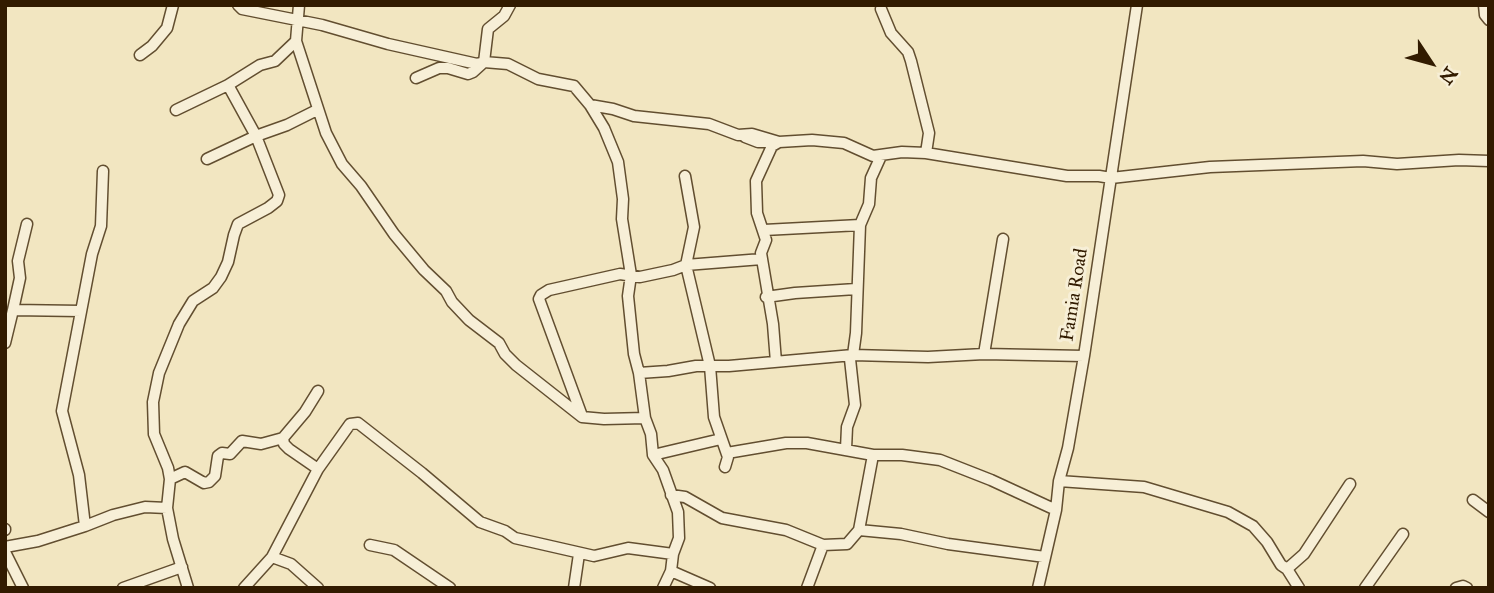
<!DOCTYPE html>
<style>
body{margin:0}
#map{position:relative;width:1494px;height:593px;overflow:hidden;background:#f2e6c1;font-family:"IM FELL Great Primer",serif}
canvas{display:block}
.frame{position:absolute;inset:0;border:7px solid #321b00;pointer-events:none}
.north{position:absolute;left:1396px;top:28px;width:70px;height:70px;-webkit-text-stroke:5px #f7efd7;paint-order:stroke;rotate:126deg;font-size:19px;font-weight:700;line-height:28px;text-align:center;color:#321b00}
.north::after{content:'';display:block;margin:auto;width:24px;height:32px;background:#321b00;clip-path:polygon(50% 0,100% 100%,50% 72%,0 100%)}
</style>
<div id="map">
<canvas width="1494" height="593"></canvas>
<div class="frame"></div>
<div class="north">N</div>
</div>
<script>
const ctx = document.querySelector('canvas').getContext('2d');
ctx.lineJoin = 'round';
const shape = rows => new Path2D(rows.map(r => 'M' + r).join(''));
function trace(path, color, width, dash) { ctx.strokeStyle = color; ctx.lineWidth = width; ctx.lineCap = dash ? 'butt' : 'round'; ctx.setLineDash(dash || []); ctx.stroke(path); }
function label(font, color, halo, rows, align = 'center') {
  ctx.font = font + ' "IM FELL Great Primer",serif'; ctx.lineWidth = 6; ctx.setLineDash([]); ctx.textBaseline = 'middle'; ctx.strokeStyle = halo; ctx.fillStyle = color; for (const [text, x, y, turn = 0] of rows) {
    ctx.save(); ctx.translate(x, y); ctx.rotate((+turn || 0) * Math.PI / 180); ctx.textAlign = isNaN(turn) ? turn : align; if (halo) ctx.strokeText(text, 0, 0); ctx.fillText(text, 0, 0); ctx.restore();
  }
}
const minor = shape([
 [238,5,242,9,322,25,388,44,477,64,484,62,508,64,538,79,574,86,590,105,613,109,634,116,709,124,738,135,752,134,779,142,812,140,844,143,873,156,902,152,926,153,1067,176,1099,176,1111,178,1210,167,1363,161,1397,164,1459,160,1489,161],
 [299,5,296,41,326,133,342,164,361,186,394,234,424,270,446,291,452,302,469,320,499,343,505,354,516,365,582,417,604,419,645,418],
 [1484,5,1485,15,1489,20],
 [881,9,891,33,908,52,911,61,929,133,926,153],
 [140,55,152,46,167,28,173,5],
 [416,78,439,68,448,68,468,74,473,72,484,62,488,29,504,16,510,5],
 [590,105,604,128,618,162,623,199,622,219,631,275,628,296,634,354,639,373,645,418,651,434,653,455,663,470,678,512,679,538,673,554,671,571,663,588],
 [176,110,228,85],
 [745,137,758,142,778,142],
 [207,159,256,136,287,125,317,110],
 [685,176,694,227,686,265,710,366,714,417,728,457,725,467],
 [27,224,18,261,20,278,13,310,81,311],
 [764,230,860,225],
 [766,297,795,293,856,289],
 [5,343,13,310],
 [984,354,1003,239],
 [776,362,773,324,761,253,766,240,757,213,756,181,772,146,779,142],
 [639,373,668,371,696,366,729,366,853,355,928,357,984,354,1084,356],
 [582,416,539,299,541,295,549,290,620,274,640,277,673,270,686,265,762,259],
 [283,438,284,444,289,449,318,469],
 [846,449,847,427,855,405,850,359,853,355,856,333,860,225,869,204,871,178,881,156],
 [727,453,786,443,807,443,873,455,902,455,940,460,991,480,1056,510],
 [653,455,721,439],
 [170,479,185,472,204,483,209,482,215,476,218,456,222,453,230,454,242,441,261,444,283,438,305,412,318,391],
 [1059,481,1144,487,1228,512,1253,526,1267,542,1281,565,1287,569,1299,588],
 [671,495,685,497,722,518,786,530,823,545,847,544,859,530,873,455],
 [1473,500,1489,512],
 [85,526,79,475,62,411,92,254,101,226,103,171],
 [5,529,5,530],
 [859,530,901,534,948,544,1045,557],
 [370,545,394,550,450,588],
 [5,547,38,541,85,526,113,515,145,507,167,508],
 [5,552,23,588],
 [272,557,291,564,318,588],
 [1287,569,1304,554,1350,484],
 [671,571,710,588],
 [123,588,182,567],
 [188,588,173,539,167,508,170,479,168,468,154,434,153,402,159,373,179,324,193,301,213,288,221,277,228,262,234,235,238,224,268,208,277,201,279,195,256,136,228,85,260,65,275,61,296,41],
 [244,588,272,557,318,469,350,424,358,423,422,473,480,522,505,531,515,538,594,556,628,548,673,554],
 [574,588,579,554],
 [807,588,823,545],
 [1038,588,1056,510,1059,481,1068,448,1084,356,1137,5],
 [1365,588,1403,534],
 [1456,588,1463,586,1467,588]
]);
trace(minor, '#624e30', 13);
trace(minor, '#f7efd7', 10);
label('19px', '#321b00', '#f7efd7', [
 ["Famia Road",1075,295,-81]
]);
</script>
